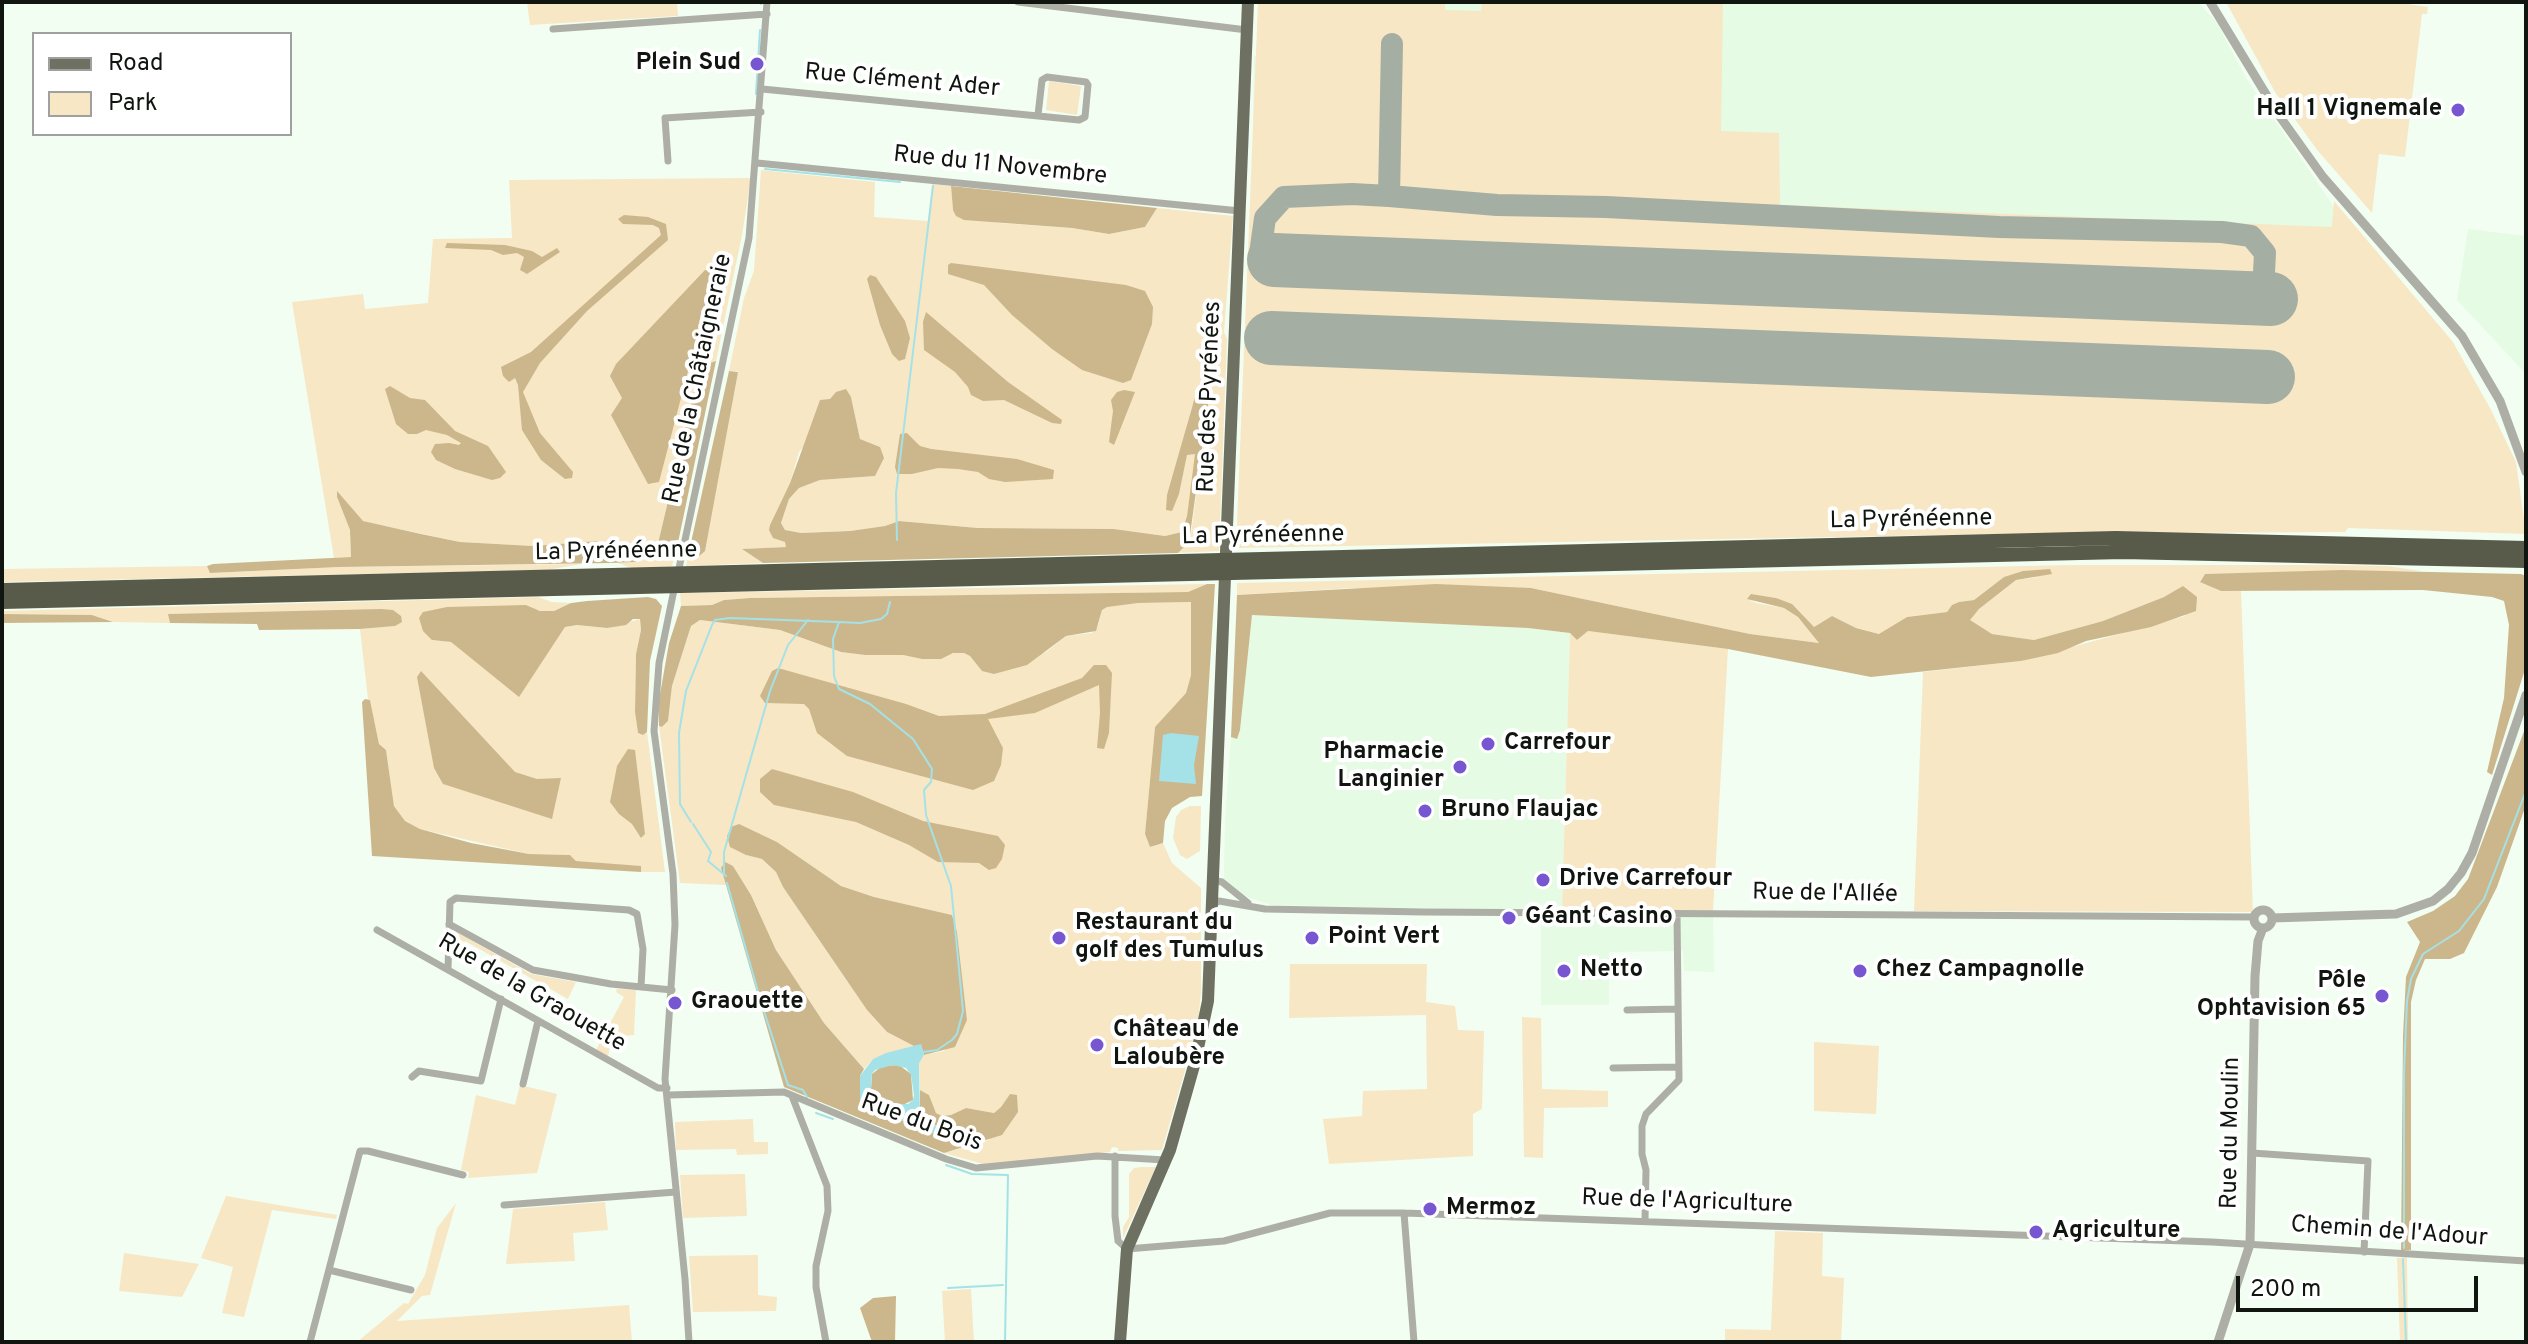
<!DOCTYPE html>
<meta charset="utf-8">
<style>
body{margin:0}
#map{position:relative;width:2528px;height:1344px;overflow:hidden;background:#f2fef1;font-family:Overpass,sans-serif}
canvas{display:block}
.frame{position:absolute;inset:0;border:4px solid #101510;pointer-events:none}
.legend{position:absolute;left:32px;top:32px;width:260px;height:104px;box-sizing:border-box;background:#fff;border:2px solid #9fa19f;margin:0;padding:10px 14px;list-style:none;font-size:24px;color:#101510}
.legend li{display:flex;align-items:center;gap:16px;height:40px}
.legend b{width:40px;border:2px solid #9fa19f}
.scale{position:absolute;left:2236px;top:1276px;width:242px;height:36px;box-sizing:border-box;border:4px solid #101510;border-top:0;padding-left:10px;font-size:24px;line-height:28px;white-space:nowrap;color:#101510;-webkit-text-stroke:6px #fff;paint-order:stroke}
</style>
<div id="map">
<canvas width="2528" height="1344"></canvas>
<div class="frame"></div>
<ul class="legend">
<li><b style="height:10px;background:#6e7162"></b>Road</li>
<li><b style="height:22px;background:#f7e7c5"></b>Park</li>
</ul>
<div class="scale">200 m</div>
</div>
<script>
const ctx = document.querySelector('canvas').getContext('2d');
ctx.lineJoin = 'round';
function fill(path, color) { ctx.fillStyle = color; ctx.fill(path, 'evenodd'); }
const shape = rows => new Path2D(rows.map(r => 'M' + r).join(''));
function trace(path, color, width, dash) { ctx.strokeStyle = color; ctx.lineWidth = width; ctx.lineCap = dash ? 'butt' : 'round'; ctx.setLineDash(dash || []); ctx.stroke(path); }
function label(font, color, halo, rows, align = 'center') {
  ctx.font = font + ' Overpass,sans-serif'; ctx.lineWidth = 8; ctx.setLineDash([]); ctx.textBaseline = 'middle'; ctx.strokeStyle = halo; ctx.fillStyle = color; for (const [text, x, y, turn = 0] of rows) {
    ctx.save(); ctx.translate(x, y); ctx.rotate((+turn || 0) * Math.PI / 180); ctx.textAlign = isNaN(turn) ? turn : align; if (halo) ctx.strokeText(text, 0, 0); ctx.fillText(text, 0, 0); ctx.restore();
  }
}
fill(shape([
 [1349,2,2198,2,2217,23,2246,78,2332,204,2426,321,1253,127,1254,56,1333,59],
 [2468,229,2526,236,2526,374,2457,300],
 [1252,615,1528,628,1570,633,1562,911,1713,911,1714,972,1684,971,1683,951,1609,952,1609,1005,1541,1005,1541,911,1271,905,1242,895,1224,878,1225,820,1231,737,1237,739,1240,730]
]), '#e5fbe4');
fill(shape([
 [527,2,677,2,678,16,530,25],
 [1258,2,1445,2,1445,10,1481,11,1482,2,1723,2,1721,131,1779,133,1780,205,2332,227,2334,201,2453,342,2491,410,2516,462,2526,534,2348,528,2345,532,1999,534,1236,548],
 [2226,2,2393,2,2428,7,2427,14,2422,14,2405,157,2379,154,2372,213,2318,151,2275,92],
 [1049,81,1081,86,1077,115,1046,110],
 [761,170,875,182,874,217,928,221,932,184,951,186,953,210,999,223,1072,228,1109,234,1145,227,1157,208,1233,216,1224,332,1227,339,1219,551,1178,553,1189,542,1191,534,1209,398,1192,406,1185,434,1179,494,1187,454,1196,453,1187,516,1182,532,1165,536,1114,529,978,528,899,521,885,526,850,531,801,533,785,530,781,523,789,499,799,488,820,480,875,476,880,447,860,439,851,397,799,452,790,483,770,525,786,543,786,547,742,549,763,563,686,566,688,556,698,557,738,371,729,371,744,298,754,271],
 [751,178,742,235,716,361,700,366,655,555,675,557,672,566,635,569,626,566,618,563,636,562,632,553,609,551,597,541,533,546,460,542,362,521,337,497,350,530,351,557,334,558,292,302,363,294,365,309,428,303,433,239,512,238,509,180],
 [581,564,547,570,2,582,2,569,207,566,211,573,339,567],
 [2071,565,2331,565,2388,566,2421,571,2205,574,2200,581,2221,591,2241,591,2253,912,1914,911,1923,672,2021,661,2185,616,2183,587,2164,597,2103,621,2034,640,1992,634,1969,620,1979,609,2016,580,2039,577,2004,577,1974,600,1959,602,1952,605,1947,612,1907,617,1880,634,1856,628,1832,616,1814,627,1776,598,1751,594,1748,599,1756,603,1784,608,1798,617,1820,643,1750,634,1531,588,1352,588,1237,595,1237,583],
 [1207,584,1188,592,750,598,724,600,712,605,681,606,680,593],
 [538,597,552,602,571,603,554,611,540,611,526,605,432,640,451,642,519,696,565,627,577,625,607,628,640,619,641,630,636,654,635,712,638,733,643,735,647,732,665,872,641,872,641,867,576,861,570,855,529,854,420,829,405,821,394,806,386,750,379,744,370,700,368,699,360,629,395,626,393,610,169,614,170,623,113,622,92,615,2,614,2,611],
 [1191,602,1191,675,1186,693,1155,727,1145,834,1150,847,1163,843,1172,863,1201,888,1201,993,1197,1029,1162,1150,1118,1151,1118,1148,1112,1147,1110,1152,1006,1165,983,1164,944,1153,989,1140,1010,1094,1001,1107,994,1113,966,1108,951,1115,942,1116,936,1113,929,1095,920,1090,919,1062,924,1055,944,1051,967,1020,957,933,952,915,874,897,841,886,777,842,739,825,746,855,762,859,776,872,783,887,867,1010,887,1032,914,1046,873,1059,864,1069,824,1023,776,950,751,895,733,866,721,868,726,885,680,883,659,726,663,727,668,721,672,686,691,626,700,620,780,630,841,652,865,655,903,655,922,659,940,659,953,653,964,653,970,656,982,671,1046,652,1066,636,1092,633,1098,626,1102,610,1107,606,1138,603],
 [1588,631,1728,649,1713,911,1562,911,1570,633,1577,640],
 [1190,806,1201,806,1200,851,1187,859,1180,855,1173,838,1176,817,1181,810],
 [455,931,531,974,576,982,568,999,465,941,456,954,457,940,452,942],
 [1290,964,1427,964,1426,1002,1455,1006,1458,1030,1484,1031,1482,1109,1473,1114,1473,1156,1329,1164,1323,1119,1362,1116,1363,1091,1427,1089,1426,1015,1289,1018],
 [617,989,636,990,634,1035,612,1037,608,1056,596,1050,624,997,616,992],
 [1522,1017,1541,1018,1542,1089,1608,1091,1608,1107,1544,1108,1543,1158,1524,1157],
 [1814,1042,1879,1046,1876,1114,1814,1111],
 [520,1085,557,1094,537,1173,468,1178,469,1172,461,1170,476,1095,515,1105],
 [753,1119,754,1142,768,1142,768,1154,737,1155,736,1149,676,1150,675,1122],
 [1141,1167,1156,1167,1123,1238,1123,1227,1129,1217,1129,1174,1134,1168],
 [745,1174,747,1216,683,1218,680,1175],
 [226,1196,337,1215,336,1219,272,1210,244,1317,222,1313,233,1267,201,1258],
 [605,1202,608,1230,573,1233,575,1261,506,1264,513,1209],
 [456,1203,430,1295,422,1296,397,1321,629,1305,632,1342,357,1342,404,1303,408,1304,425,1275,437,1228],
 [1775,1231,1823,1233,1822,1276,1844,1278,1841,1342,1725,1342,1725,1329,1771,1330],
 [124,1253,199,1264,182,1297,119,1291],
 [758,1255,758,1295,777,1297,776,1311,693,1312,689,1256],
 [2407,1257,2408,1342,2400,1342,2397,1258],
 [971,1289,974,1342,945,1342,942,1291]
]), '#f7e7c5');
fill(shape([
 [951,186,1157,208,1145,227,1109,234,1072,228,964,220,956,216,953,210],
 [624,215,648,217,666,224,668,240,587,311,540,363,523,392,540,433,573,472,572,478,565,479,541,460,522,430,518,385,515,378,509,382,503,376,501,367,531,352,661,235,659,228,653,225,623,224,618,219],
 [447,243,505,245,532,251,542,257,557,248,560,252,527,274,520,270,524,257,517,253,503,255,491,250,445,248],
 [951,263,1126,285,1145,291,1153,307,1152,324,1131,380,1123,383,1082,370,1052,349,1012,315,984,285,948,274,948,265],
 [705,270,714,272,659,482,648,484,611,415,622,398,610,376,616,364],
 [870,275,876,277,905,321,910,338,905,359,899,361,892,354,880,325,867,279],
 [926,312,1008,382,1062,420,1061,424,1052,423,1004,400,983,401,971,395,968,387,955,372,924,350,923,322],
 [716,361,675,557,655,556,700,366],
 [729,371,738,372,705,551,698,557,688,556],
 [390,386,410,398,425,400,455,431,488,446,506,472,500,478,492,480,455,469,436,460,431,452,435,444,449,443,459,445,461,443,447,435,426,430,417,434,408,434,396,424,385,389],
 [846,389,851,397,860,439,880,447,884,458,875,476,820,480,799,488,789,499,781,523,785,530,801,533,850,531,885,526,899,521,978,528,1114,529,1165,536,1182,532,1187,516,1195,454,1187,455,1179,494,1172,511,1166,510,1167,495,1195,397,1209,398,1189,542,1178,553,763,563,742,549,786,547,785,542,773,538,769,530,770,525,790,483,820,400,830,399,836,392],
 [1124,390,1135,392,1114,445,1109,442,1113,411,1111,400,1117,392],
 [907,433,920,446,931,449,1017,459,1044,467,1054,470,1053,479,1005,482,989,479,978,472,958,469,938,468,912,474,897,474,895,467,900,434],
 [337,491,363,521,421,534,460,542,533,546,597,541,609,551,633,554,638,558,636,562,611,563,339,567,210,573,207,566,213,564,351,557,350,530,337,497],
 [2050,569,2052,574,2016,580,1979,609,1970,620,1992,634,2034,640,2103,621,2164,597,2183,586,2197,597,2196,611,2151,627,2086,641,2058,653,2021,661,1871,677,1728,649,1588,631,1577,640,1570,633,1528,628,1252,615,1240,730,1237,739,1231,737,1237,595,1436,584,1531,588,1750,634,1819,643,1798,617,1784,608,1747,599,1751,594,1776,598,1792,604,1814,627,1832,616,1856,628,1879,634,1907,617,1947,612,1952,605,1959,602,1974,600,2004,577,2023,571],
 [2342,570,2521,574,2526,576,2526,666,2492,775,2487,772,2504,698,2509,625,2504,601,2492,597,2423,590,2221,591,2200,582,2205,574],
 [1207,584,1215,584,1202,796,1190,797,1172,808,1165,821,1163,843,1150,847,1145,834,1155,727,1186,693,1191,675,1191,602,1138,603,1107,607,1102,610,1096,631,1066,636,1027,665,994,674,982,671,970,656,964,653,953,653,941,659,922,659,903,655,865,655,841,652,780,630,700,620,691,626,672,686,668,721,662,727,659,726,659,700,669,643,681,606,712,605,724,600,750,598,1188,592],
 [648,597,656,599,662,606,650,661,647,732,643,735,638,733,635,712,636,654,641,630,640,619,633,619,626,625,607,628,577,625,565,627,519,697,451,642,432,640,423,631,419,618,423,612,447,607,526,605,540,611,554,611,571,603,587,601],
 [381,609,393,610,401,616,402,622,395,626,360,629,259,630,257,624,170,623,168,614],
 [2,614,92,615,113,622,2,623],
 [1094,665,1106,665,1112,673,1109,733,1104,749,1097,748,1100,713,1099,685,1035,713,988,719,1003,748,1001,765,994,781,973,790,847,756,817,733,809,709,804,704,765,703,760,696,772,671,778,668,906,704,939,716,985,714,1082,678],
 [421,671,515,772,537,779,561,778,552,819,443,784,434,768,417,677],
 [365,699,370,700,379,744,386,750,394,806,405,821,420,829,471,843,529,854,570,855,576,861,641,866,641,872,372,856,362,702],
 [2526,726,2526,805,2497,887,2464,953,2450,959,2425,959,2416,980,2411,1002,2411,1250,2401,1250,2403,1035,2406,977,2420,942,2407,922,2433,911,2455,896,2468,879],
 [628,749,635,750,645,834,641,838,632,824,619,814,610,802,617,766],
 [772,769,853,792,923,821,998,836,1005,845,1002,859,996,868,989,870,979,863,938,862,909,845,856,822,774,805,760,792,760,779],
 [739,824,777,842,841,886,874,897,952,915,957,932,967,1020,955,1047,924,1055,921,1045,914,1046,887,1032,867,1010,783,887,776,872,762,859,746,855,730,847,727,836,731,827],
 [725,862,733,866,751,895,776,950,824,1023,864,1069,860,1076,860,1099,931,1133,950,1130,924,1122,920,1116,920,1090,929,1095,936,1113,942,1116,951,1115,966,1108,994,1113,1001,1107,1010,1094,1017,1095,1018,1112,1002,1135,944,1153,784,1087,726,885,721,868],
 [899,1065,911,1074,913,1100,903,1105,880,1104,871,1089,872,1074,882,1066],
 [896,1296,895,1342,872,1342,860,1308,873,1298]
]), '#ccb78c');
fill(shape([
 [1171,733,1199,736,1194,765,1196,784,1159,781,1163,735],
 [921,1044,924,1055,919,1063,920,1116,927,1124,951,1130,951,1136,931,1133,907,1122,879,1115,868,1109,860,1099,860,1076,873,1059,886,1053],
 [893,1065,906,1068,911,1075,914,1095,913,1100,908,1104,880,1104,871,1089,872,1074,875,1070]
]), '#a4e2e7');
trace(shape([
 [761,4,761,2],
 [756,94,760,30],
 [765,169,900,182],
 [897,540,896,493,933,186],
 [890,602,887,614,881,619,860,623,839,622,833,639,834,676,839,689,870,704,913,739,932,769,931,782,924,790,926,815,951,886,963,1011,957,1034,952,1040,937,1050,923,1052],
 [691,822,680,804,679,733,686,691,712,625,715,620,730,618,838,622],
 [693,824,711,852,708,861,726,876],
 [724,873,724,852,770,691,788,645,808,620],
 [727,883,761,1002,788,1085,803,1090,807,1097],
 [816,1113,833,1119],
 [946,1165,972,1174,1008,1175,1005,1342],
 [2404,1248,2404,1073,2407,1001,2411,979,2423,954,2459,931,2484,899,2526,791],
 [2403,1259,2406,1342],
 [948,1288,1003,1285]
]), '#a4e2e7', 2);
trace(shape([
 [1389,196,1497,205,1606,207,1999,227,2222,232,2251,236,2265,253,2263,292],
 [1260,254,1265,218,1284,197,1352,194,1389,196,1392,44]
]), '#a4aea3', 22);
trace(shape([
 [1274,260,2271,299],
 [1271,338,2268,377]
]), '#a4aea3', 54);
trace(shape([
 [1018,2,1247,30],
 [553,29,767,14],
 [762,89,1079,120,1085,117,1088,85,1086,82,1047,77,1042,80,1038,115],
 [668,161,665,118,761,112],
 [757,163,1240,211],
 [678,573,749,238,767,2],
 [675,585,659,663,654,731,673,874,675,925,665,1079,685,1279,689,1342],
 [1213,880,1222,882,1248,903],
 [1212,905,1219,901,1265,909,1423,912,2254,917],
 [449,924,533,970,611,984,672,990],
 [377,930,658,1088,667,1088],
 [448,969,450,902,456,898,629,910,637,914,643,949,641,987],
 [1627,1010,1678,1009],
 [1613,1068,1678,1067],
 [412,1077,419,1071,481,1081,501,999],
 [523,1084,538,1021],
 [668,1095,784,1092,946,1159,976,1168,1097,1156,1165,1160],
 [792,1096,827,1186,828,1211,816,1266,816,1287,826,1342],
 [2252,1153,2368,1161,2364,1252],
 [1115,1156,1115,1216,1118,1241,1127,1249,1224,1241,1330,1213,1404,1213,2212,1242,2526,1261],
 [504,1205,676,1192],
 [1404,1213,1414,1342],
 [1645,1221,1646,1170,1642,1154,1642,1126,1646,1114,1679,1080,1677,914],
 [329,1270,411,1290],
 [310,1342,360,1151,368,1151,463,1175]
]), '#adafa6', 7);
trace(shape([
 [2210,2,2278,114,2323,177,2462,336,2500,401,2526,472],
 '2254 919a9 9 0 1 1 18 0a9 9 0 1 1-18 0Z',
 [2272,918,2396,914,2433,901,2448,889,2461,873,2472,853,2526,695],
 [2218,1342,2250,1244,2255,976,2258,941,2263,928]
]), '#adafa6', 9);
trace(shape([
 [1120,1342,1127,1249,1170,1150,1195,1062,1208,1001,1248,2]
]), '#6e7162', 12);
trace(shape([
 [2,590,2116,538,2526,548],
 [2,602,2123,552,2526,561]
]), '#585b49', 14);
for (const [x, y, r, color] of [
 [757,64,8,"#7657d1"],
 [2458,110,8,"#7657d1"],
 [1488,744,8,"#7657d1"],
 [1460,767,8,"#7657d1"],
 [1425,811,8,"#7657d1"],
 [1543,880,8,"#7657d1"],
 [1509,918,8,"#7657d1"],
 [1059,938,8,"#7657d1"],
 [1312,938,8,"#7657d1"],
 [1564,971,8,"#7657d1"],
 [1860,971,8,"#7657d1"],
 [2382,996,8,"#7657d1"],
 [675,1003,8,"#7657d1"],
 [1097,1045,8,"#7657d1"],
 [1430,1209,8,"#7657d1"],
 [2036,1232,8,"#7657d1"]
]) { const dot = new Path2D(); dot.arc(x, y, r, 0, 2 * Math.PI); ctx.fillStyle = color; ctx.fill(dot); trace(dot, '#fff', 3); }
label('bold 24px', '#101510', '#fff', [
 ["Plein Sud",741,64,"right"],
 ["Hall 1 Vignemale",2442,110,"right"],
 ["Carrefour",1504,744],
 ["Pharmacie",1444,753,"right"],
 ["Langinier",1444,781,"right"],
 ["Bruno Flaujac",1441,811],
 ["Drive Carrefour",1559,880],
 ["Géant Casino",1525,918],
 ["Restaurant du",1075,924],
 ["golf des Tumulus",1075,952],
 ["Point Vert",1328,938],
 ["Netto",1580,971],
 ["Chez Campagnolle",1876,971],
 ["Pôle",2366,982,"right"],
 ["Ophtavision 65",2366,1010,"right"],
 ["Graouette",691,1003],
 ["Château de",1113,1031],
 ["Laloubère",1113,1059],
 ["Mermoz",1446,1209],
 ["Agriculture",2052,1232]
], 'left');
label('24px', '#101510', '#fff', [
 ["Rue Clément Ader",902,82,5],
 ["Rue du 11 Novembre",1000,167,6],
 ["Rue de la Châtaigneraie",699,379,-78],
 ["Rue des Pyrénées",1211,397,-88],
 ["La Pyrénéenne",1911,521,-1],
 ["La Pyrénéenne",1263,537,-1],
 ["La Pyrénéenne",616,553,-1],
 ["Rue de l'Allée",1825,895,1],
 ["Rue de la Graouette",531,994,30],
 ["Rue du Bois",921,1124,20],
 ["Rue du Moulin",2232,1133,-89],
 ["Rue de l'Agriculture",1687,1203,2],
 ["Chemin de l'Adour",2389,1233,4]
]);
</script>
